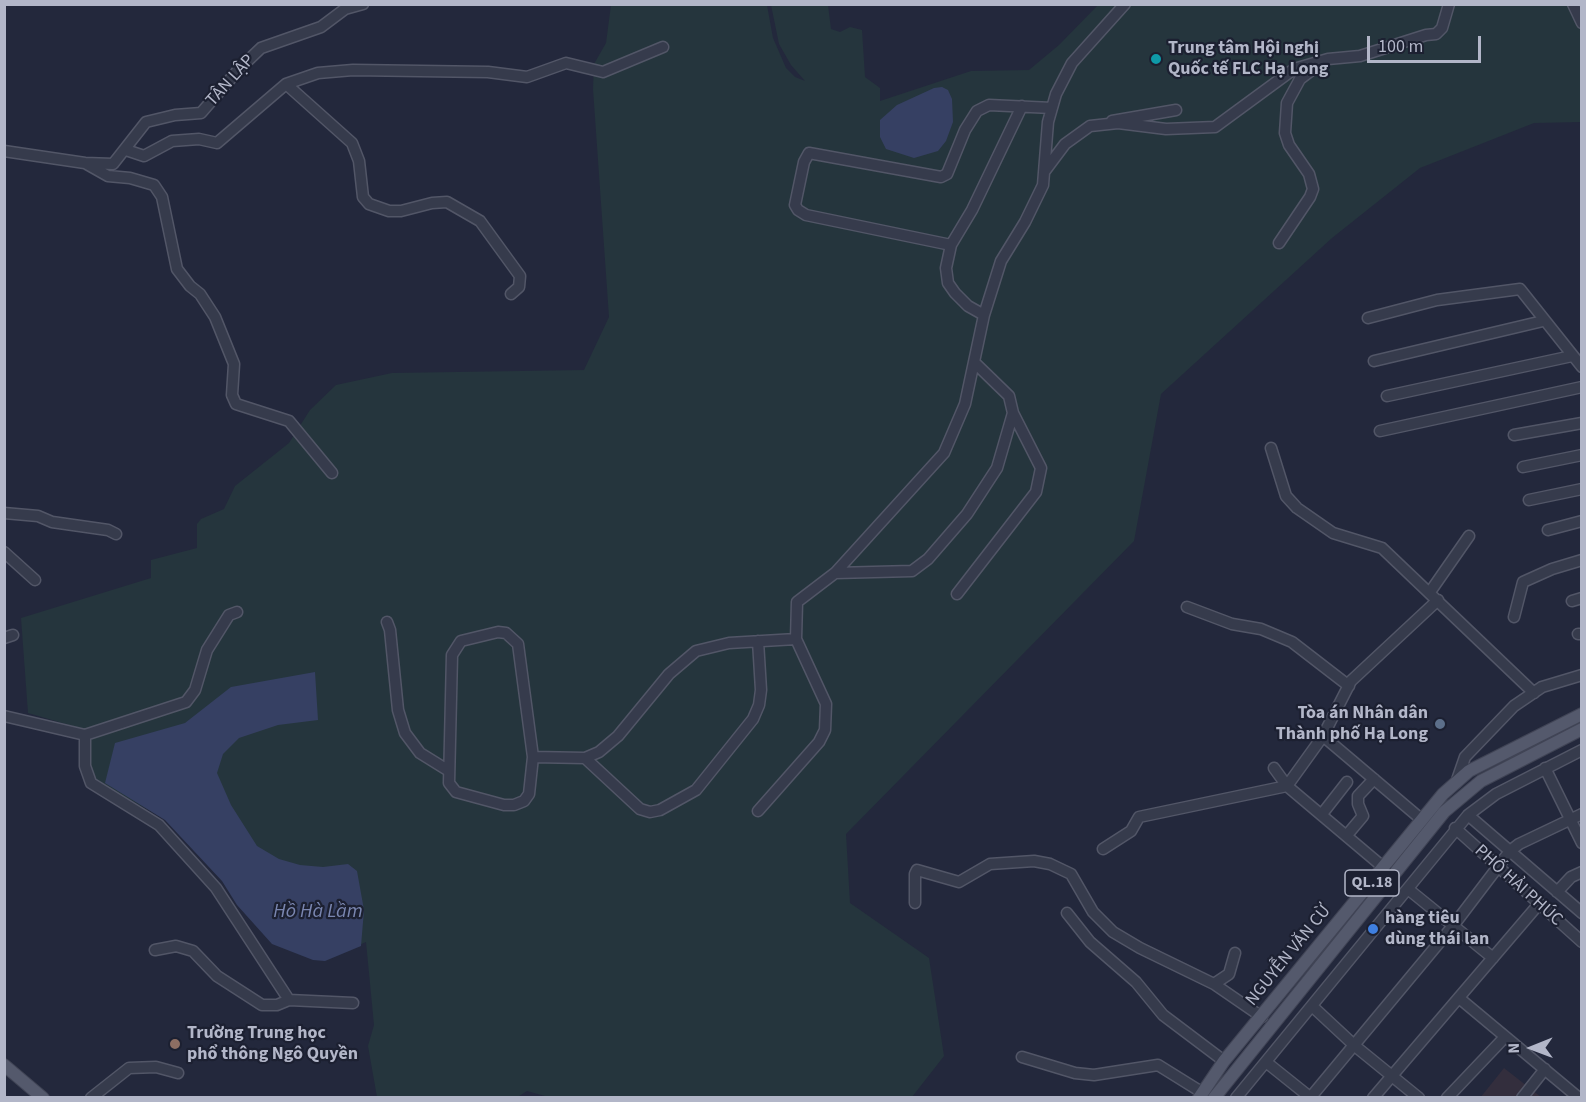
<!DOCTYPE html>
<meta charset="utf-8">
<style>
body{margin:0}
#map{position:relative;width:1586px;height:1102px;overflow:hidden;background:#23283c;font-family:"Source Sans 3",sans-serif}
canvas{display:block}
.frame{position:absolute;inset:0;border:6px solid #b2b6c8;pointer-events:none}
.north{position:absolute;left:1502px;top:1018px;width:60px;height:60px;-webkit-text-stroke:4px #1c2031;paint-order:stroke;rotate:269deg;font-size:16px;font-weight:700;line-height:24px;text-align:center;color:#b2b6c8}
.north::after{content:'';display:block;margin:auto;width:21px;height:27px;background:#b2b6c8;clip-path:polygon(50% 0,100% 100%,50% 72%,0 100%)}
.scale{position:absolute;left:1367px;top:36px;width:114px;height:27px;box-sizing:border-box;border:3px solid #b2b6c8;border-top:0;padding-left:8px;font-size:18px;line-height:21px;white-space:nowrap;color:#b2b6c8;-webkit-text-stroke:4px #1c2031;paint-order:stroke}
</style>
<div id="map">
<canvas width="1586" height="1102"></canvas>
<div class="frame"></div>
<div class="north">N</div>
<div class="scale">100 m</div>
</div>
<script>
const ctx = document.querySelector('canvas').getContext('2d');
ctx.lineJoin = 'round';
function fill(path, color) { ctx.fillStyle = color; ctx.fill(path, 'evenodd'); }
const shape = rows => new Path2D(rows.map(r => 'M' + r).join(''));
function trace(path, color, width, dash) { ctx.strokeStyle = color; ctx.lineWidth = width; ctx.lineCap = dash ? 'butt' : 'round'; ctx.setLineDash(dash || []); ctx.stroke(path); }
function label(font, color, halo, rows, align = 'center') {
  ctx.font = font + ' "Source Sans 3",sans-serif'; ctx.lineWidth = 4.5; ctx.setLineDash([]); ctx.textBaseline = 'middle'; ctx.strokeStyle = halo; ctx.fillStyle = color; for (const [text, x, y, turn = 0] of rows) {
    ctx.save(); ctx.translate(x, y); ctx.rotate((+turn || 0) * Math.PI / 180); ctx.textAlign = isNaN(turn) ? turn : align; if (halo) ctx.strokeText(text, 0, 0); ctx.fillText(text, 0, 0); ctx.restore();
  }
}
fill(shape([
 [1504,1068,1541,1097,1480,1098]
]), '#332e3d');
fill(shape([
 [611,5,767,5,773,38,786,68,795,77,805,81,791,65,779,44,771,5,828,5,831,29,840,32,850,27,862,30,865,77,880,88,880,101,971,71,1029,70,1059,45,1098,5,1581,5,1581,122,1534,123,1420,168,1332,238,1161,394,1134,541,846,834,850,903,929,958,944,1056,912,1097,552,1098,527,1091,516,1098,377,1097,368,1046,374,1025,366,942,331,957,217,875,167,820,98,782,87,771,90,731,28,713,21,618,151,578,151,560,197,548,197,524,201,519,224,509,235,486,289,443,310,410,336,385,392,373,584,370,609,317,593,89,594,64,606,43]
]), '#25353d');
fill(shape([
 [942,87,948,90,952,99,953,122,946,141,938,151,914,158,886,149,880,137,880,120,897,105,934,88],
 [315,672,318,720,278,725,239,738,223,754,217,773,231,805,257,846,279,859,300,865,323,867,348,864,357,871,364,910,361,946,325,961,313,960,272,944,237,905,222,881,165,820,105,783,115,743,185,723,231,687]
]), '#364063');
const minor = shape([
 [1573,4,1582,23],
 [286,84,352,143,359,161,363,197,369,204,389,211,401,211,432,203,447,202,480,221,520,276,519,287,511,294],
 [1112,121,1176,110],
 [126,150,144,156,172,141,199,139,217,143,286,84,318,73,353,70,488,72,527,77,566,63,603,72,663,47],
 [4,151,85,163,113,164,146,122,175,115,201,113,239,69,261,48,321,27,345,9,363,4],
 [85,163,108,176,130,178,154,185,162,197,177,269,190,286,200,294,215,317,234,364,232,395,236,404,289,421,332,473],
 [1044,172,1065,144,1090,126,1118,123,1166,129,1215,127,1294,69,1328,59,1360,56,1426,35,1436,34,1442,28,1449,4],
 [1279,243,1310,197,1313,189,1309,174,1289,145,1285,133,1287,103,1300,79,1317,66],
 [951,245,806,215,798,210,795,205,804,162,809,153,941,177,947,174,965,130,977,111,989,105,1052,108],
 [984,315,968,306,955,293,948,283,946,268,951,245,972,210,1022,106],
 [1368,318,1437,300,1520,289,1582,367],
 [1374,361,1543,321],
 [1387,396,1572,356],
 [1380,431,1582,387],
 [1514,435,1582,423],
 [1271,448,1286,496,1297,508,1333,533,1382,548,1534,693],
 [1523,467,1582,455],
 [1529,500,1582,489],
 [4,513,38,516,52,522,108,530,116,534],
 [1548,530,1582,521],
 [4,552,35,580],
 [835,573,912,571,928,559,967,514,997,468,1013,413,1009,396,975,363],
 [1430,592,1469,536],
 [957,594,1036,492,1041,468,1013,413],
 [1572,601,1582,598],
 [1187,607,1232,624,1261,629,1292,642,1349,686],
 [1514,617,1523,582,1552,569,1582,560],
 [387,622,390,630,398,710,405,733,420,753,449,771],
 [1578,634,1582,634],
 [4,638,13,635],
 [4,716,85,735],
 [85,735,85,766,91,783,159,825,216,888,289,1000],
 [85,735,186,702,195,690,207,650,229,615,237,612],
 [1323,736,1421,819],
 [533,757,518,644,506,633,498,632,461,641,452,655,449,783,456,792,504,805,514,805,524,801,529,794,533,757,585,758,599,752,618,736,669,674,696,651,729,643,796,639],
 [585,758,640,809,650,812,660,810,696,790,753,719,759,705,761,690,758,641],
 [1274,768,1287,786,1389,872],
 [1545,768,1582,843],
 [1456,783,1465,757,1514,706,1542,687,1582,675],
 [758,811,819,742,825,730,826,704,796,639,797,602,835,573,944,453,965,404,984,315,1001,261,1025,222,1043,185,1048,122,1056,94,1072,63,1125,4],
 [1322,814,1347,782],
 [1468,815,1582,913],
 [1455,828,1582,942],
 [1347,835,1363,816,1358,804,1358,796,1374,779],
 [1103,849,1131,831,1139,817,1287,786,1323,736,1351,681,1438,600],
 [1408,889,1493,958],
 [1557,892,1571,877,1582,872],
 [915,903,915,874,917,870,959,882,990,864,1034,861,1050,864,1071,874,1093,912,1113,932,1140,948,1214,984,1262,1017],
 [1067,913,1090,942,1136,982,1163,1015,1224,1061],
 [155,950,176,946,193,951,217,976,262,1005,277,1005,289,1000,353,1003],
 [1214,984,1229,974,1235,953],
 [1459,998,1579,1098],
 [1312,1006,1355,1046,1419,1098],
 [1022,1057,1075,1073,1094,1075,1158,1065,1203,1093],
 [1266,1062,1311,1098],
 [91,1098,129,1068,156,1067,178,1073],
 [1236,1098,1468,815,1496,794,1582,750],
 [1310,1098,1453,926,1510,851,1519,844,1582,814],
 [1373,1098,1538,905],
 [1447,1098,1505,1037],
 [1522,1098,1545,1069]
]);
const major = shape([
 [4,1065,43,1098],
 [1199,1098,1224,1061,1443,794,1469,771,1582,714],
 [1214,1098,1444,812,1481,781,1582,729]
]);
trace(minor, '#525667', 13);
trace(major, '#404455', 14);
trace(minor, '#363b4c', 10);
trace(major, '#54596c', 12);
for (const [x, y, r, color] of [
 [1156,59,6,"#0f9aa8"],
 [1440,724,6,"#5c6f8a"],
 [1373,929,6,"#3f7fe0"],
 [175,1044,6,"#8d6e63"]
]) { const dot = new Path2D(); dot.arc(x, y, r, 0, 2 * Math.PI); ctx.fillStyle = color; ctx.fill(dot); trace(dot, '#1c2031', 2); }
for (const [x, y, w] of [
 [1372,883,54]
]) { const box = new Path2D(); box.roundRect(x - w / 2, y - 13, w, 26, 4.5); ctx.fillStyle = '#1c2031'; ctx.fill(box); trace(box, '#b2b6c8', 1.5); }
label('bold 16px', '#b2b6c8', null, [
 ["QL.18",1372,883]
]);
label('bold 18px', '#b2b6c8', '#1c2031', [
 ["Trung tâm Hội nghị",1168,49],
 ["Quốc tế FLC Hạ Long",1168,70],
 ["Tòa án Nhân dân",1428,714,"right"],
 ["Thành phố Hạ Long",1428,735,"right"],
 ["hàng tiêu",1385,919],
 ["dùng thái lan",1385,940],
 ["Trường Trung học",187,1034],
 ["phổ thông Ngô Quyền",187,1055]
], 'left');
label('18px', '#b2b6c8', '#1c2031', [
 ["TÂN LẬP",231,81,-48],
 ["PHỐ HẢI PHÚC",1518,886,42],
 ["NGUYỄN VĂN CỪ",1289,956,-51]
]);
label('italic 20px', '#7a86b0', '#1c2031', [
 ["Hồ Hà Lầm",318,913]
]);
</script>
